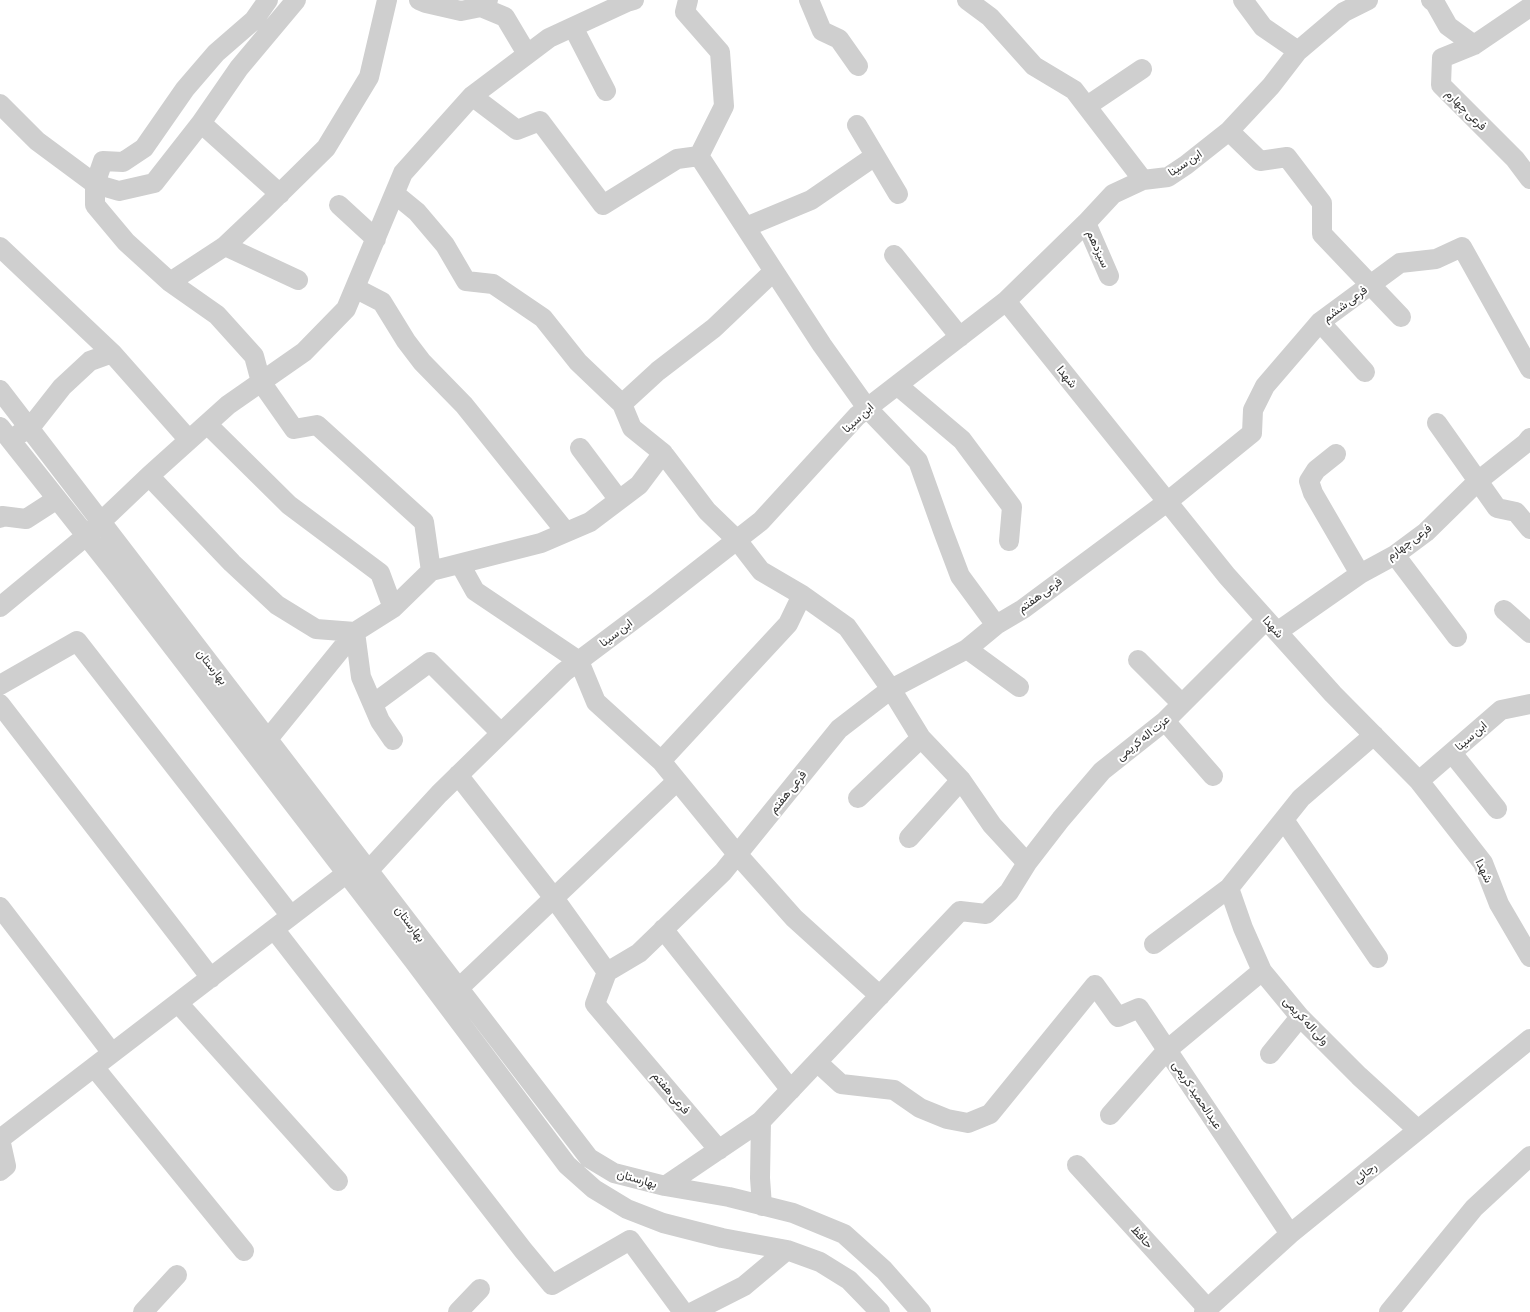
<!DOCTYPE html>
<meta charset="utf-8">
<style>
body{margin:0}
canvas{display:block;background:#fff}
</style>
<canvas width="1530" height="1312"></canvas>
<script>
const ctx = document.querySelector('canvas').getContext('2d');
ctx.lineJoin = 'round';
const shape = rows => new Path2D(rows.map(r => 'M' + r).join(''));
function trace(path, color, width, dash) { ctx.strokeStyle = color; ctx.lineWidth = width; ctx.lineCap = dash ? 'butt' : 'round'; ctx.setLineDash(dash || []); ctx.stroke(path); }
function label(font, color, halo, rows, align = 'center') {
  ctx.font = font + ' "Asap Condensed",Vazirmatn,sans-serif'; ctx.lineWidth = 4; ctx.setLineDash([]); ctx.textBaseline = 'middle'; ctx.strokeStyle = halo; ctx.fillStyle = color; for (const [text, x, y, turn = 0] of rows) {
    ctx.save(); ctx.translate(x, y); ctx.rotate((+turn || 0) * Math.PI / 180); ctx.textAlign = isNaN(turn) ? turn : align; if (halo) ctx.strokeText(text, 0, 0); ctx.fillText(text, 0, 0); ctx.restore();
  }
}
trace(shape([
 [268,0,254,20,216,53,185,89,144,148,123,162,103,161,95,184,119,191,154,183,201,123,239,68,296,0],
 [419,0,426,3,461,11,481,7,488,0],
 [688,0,685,12,720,52,724,106,699,156,822,345,867,408,918,461,943,531,960,576,996,625],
 [809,0,822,31,839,39,858,66],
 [967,0,990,17,1034,66,1074,90,1143,180],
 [1243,0,1263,27,1298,51],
 [1431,0,1435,3,1448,26,1474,45],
 [481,7,505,17,527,54],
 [1530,7,1474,45,1442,58,1441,85,1515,159,1530,179],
 [573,27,606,91],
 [472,96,517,130,540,121,603,205,677,159,699,156],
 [0,104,37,141,95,184,95,205,126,242,170,282,217,315,254,356,261,382,294,429,317,425,424,522,431,571],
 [1087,106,1142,69],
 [201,123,280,194],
 [857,125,898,194],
 [1229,131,1260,161,1287,157,1322,203,1322,234,1401,317],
 [395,194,417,212,445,245,466,281,493,284,543,318,578,362,622,404],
 [339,205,376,239],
 [1086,223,1109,276],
 [746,227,811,200,875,156],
 [225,246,298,280],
 [0,247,112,353],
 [894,255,960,337],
 [774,271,714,328,658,371,622,404,632,428,663,453,707,511,737,540,761,571,802,595,847,627,891,689,921,738,961,780,992,825,1027,863],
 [170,282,225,246,263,210,326,148,369,77,387,0],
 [355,288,382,302,406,341,422,362,464,405,566,532],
 [1006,301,1227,576,1333,694,1419,781,1483,863,1499,904,1530,957],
 [1320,322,1365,372],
 [897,385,962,440,1012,507,1009,541],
 [0,390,589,1158,614,1173,665,1186,729,1197,793,1213,844,1234,884,1270,921,1312],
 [1437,423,1497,508,1516,512,1530,529],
 [207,424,289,505,380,573,393,608],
 [0,427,119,577,413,960,567,1165,594,1189,627,1209,663,1223,722,1238,787,1250,820,1262,849,1280,880,1312],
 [19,434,29,429,62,387,90,361,112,353,189,440],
 [580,448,619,500],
 [1336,454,1316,470,1309,481,1313,493,1360,574],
 [149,476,232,563,277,605,316,629,355,632,361,677,380,721,393,740],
 [0,518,2,516,26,519,57,499],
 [1395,555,1457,637],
 [460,564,475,591,579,661,596,702,661,761,737,854,794,918,880,996],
 [0,607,86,536,149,476,228,405,304,352,346,309,403,173,472,96,549,38,627,2,634,0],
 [1504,610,1530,633],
 [1277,632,1360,574,1395,555,1426,532,1478,481,1526,443,1530,438],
 [967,649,1019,687],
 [1138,660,1182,704],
 [0,685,77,641,291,916],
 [0,704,211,978],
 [373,704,430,662,501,733],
 [1165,721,1213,776],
 [268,739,355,632,393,608,431,571,541,543,590,522,639,485,663,453],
 [1452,753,1497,809],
 [661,761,788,624,802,595],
 [458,775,554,898,607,972],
 [1419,781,1501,710,1530,704],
 [858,798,921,738],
 [1284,820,1378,958],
 [909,838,961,780],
 [369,870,439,794,564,672,656,603,761,521,857,416,1006,301,1086,223,1113,194,1143,180,1168,177,1186,165,1229,131,1271,86,1298,51,1344,12,1368,0],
 [1229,888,1243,928,1262,971,1300,1017,1359,1076,1418,1130],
 [0,907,112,1053],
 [274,929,523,1250,552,1285,630,1240,683,1312],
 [663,929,791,1090],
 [1154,944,1229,888,1301,798,1374,735],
 [459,988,677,781],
 [178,1003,338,1181],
 [1270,1054,1300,1017],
 [817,1062,841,1084,894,1090,920,1108,947,1119,968,1123,990,1114,1095,985,1118,1017,1139,1008,1290,1234],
 [94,1067,244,1251],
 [1110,1115,1167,1050,1262,971],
 [761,1121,960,911,986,914,1009,892,1027,863,1061,819,1102,771,1165,721,1266,620],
 [719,1150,595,1004,607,972,639,953,723,872,839,729,891,689,967,649,996,625,1023,609,1167,502,1252,433,1253,410,1265,386,1320,322,1400,263,1436,259,1462,247,1530,369],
 [1077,1165,1208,1309],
 [0,1171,6,1166,0,1139,347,873],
 [665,1186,761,1121,760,1178,762,1206],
 [143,1312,177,1275],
 [458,1312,480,1289],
 [693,1312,744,1286,787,1250],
 [1204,1312,1290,1234,1530,1039],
 [1389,1312,1474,1208,1530,1156]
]), '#cfcfcf', 20);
label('12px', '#323232', '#fff', [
 ["فرعی چهارم",1466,110,45],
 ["ابن سینا",1185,163,-34],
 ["سیزدهم",1098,249,66],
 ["فرعی ششم",1345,304,-37],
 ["شهدا",1067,377,51],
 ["ابن سینا",858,418,-43],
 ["فرعی چهارم",1409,542,-36],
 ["فرعی هفتم",1040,595,-36],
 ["شهدا",1273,627,48],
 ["ابن سینا",616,633,-37],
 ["بهارستان",212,667,52],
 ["ابن سینا",1471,736,-41],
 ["عزت اله کریمی",1143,738,-39],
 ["فرعی هفتم",788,792,-51],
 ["شهدا",1484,871,64],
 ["بهارستان",410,924,53],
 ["ولی اله کریمی",1306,1021,47],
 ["فرعی هفتم",671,1093,50],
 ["عبدالحمید کریمی",1197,1095,56],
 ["رجائی",1365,1173,-39],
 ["بهارستان",637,1179,16],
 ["حافظ",1142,1237,48]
]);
</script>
